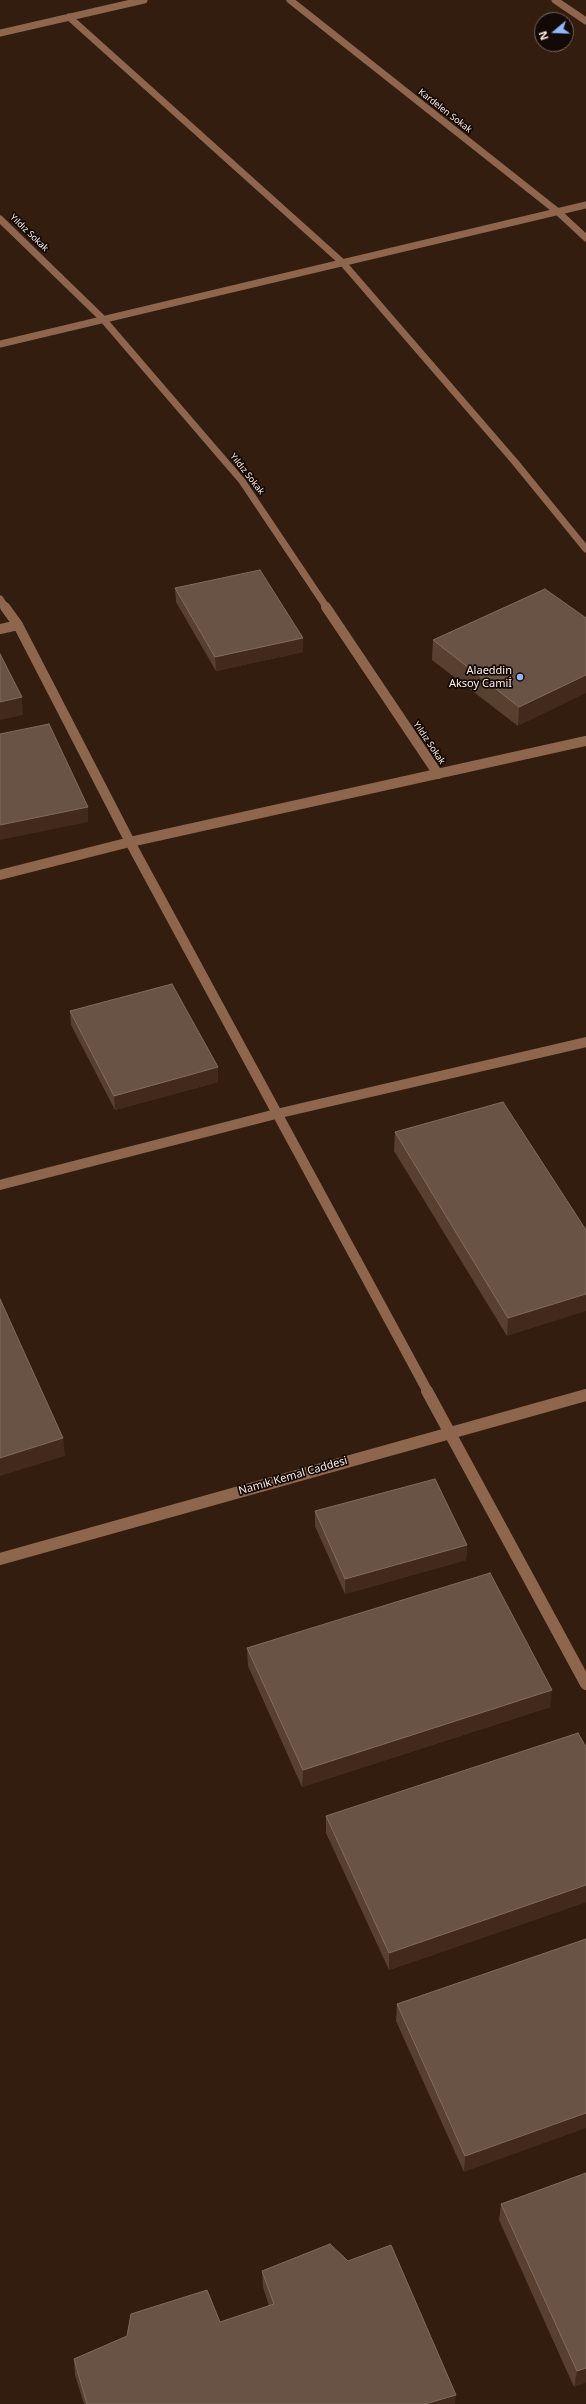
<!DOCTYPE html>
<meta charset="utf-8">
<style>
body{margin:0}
#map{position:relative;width:586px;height:2404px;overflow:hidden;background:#331d0e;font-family:"Noto Sans",sans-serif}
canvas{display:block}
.north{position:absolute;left:534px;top:12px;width:40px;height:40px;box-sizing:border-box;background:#140a05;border:1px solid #72655e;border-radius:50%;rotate:251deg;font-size:11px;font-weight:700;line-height:16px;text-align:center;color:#feeee4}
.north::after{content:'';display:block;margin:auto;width:14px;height:18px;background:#93b7fd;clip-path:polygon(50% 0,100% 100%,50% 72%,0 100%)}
</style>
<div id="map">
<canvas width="586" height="2404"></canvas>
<div class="north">N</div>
</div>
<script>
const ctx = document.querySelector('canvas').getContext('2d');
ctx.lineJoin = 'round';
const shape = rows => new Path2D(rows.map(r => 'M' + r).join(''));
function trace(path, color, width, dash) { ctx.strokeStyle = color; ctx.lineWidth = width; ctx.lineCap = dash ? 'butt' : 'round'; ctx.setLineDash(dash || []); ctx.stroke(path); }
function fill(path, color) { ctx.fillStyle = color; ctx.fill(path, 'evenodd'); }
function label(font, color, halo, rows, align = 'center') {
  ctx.font = font + ' "Noto Sans",sans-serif'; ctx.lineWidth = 3.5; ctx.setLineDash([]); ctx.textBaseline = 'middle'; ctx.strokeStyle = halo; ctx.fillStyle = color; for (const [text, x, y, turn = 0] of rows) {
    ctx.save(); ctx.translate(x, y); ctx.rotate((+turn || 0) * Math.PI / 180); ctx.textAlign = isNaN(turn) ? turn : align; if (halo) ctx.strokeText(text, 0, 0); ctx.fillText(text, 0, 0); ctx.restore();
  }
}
trace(shape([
 [290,0,558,212,586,238],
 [555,0,586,21],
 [69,17,343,263,515,462,586,549],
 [0,33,144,0],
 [0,219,102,318,242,481,327,608],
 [0,344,586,205],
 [0,599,6,608]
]), '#8d664d', 7);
trace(shape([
 [5,607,18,625,130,842,428,1392],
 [326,607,438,774],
 [0,629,18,625],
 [0,875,130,842,586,741],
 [0,1185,276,1114,586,1042]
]), '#8d664d', 10);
trace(shape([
 [427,1391,586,1684],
 [0,1559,586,1395]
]), '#8d664d', 12);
fill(shape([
 [175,588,303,652,216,671,176,602],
 [545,589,518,726,432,660,433,640],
 [70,1011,218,1067,218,1082,115,1110,71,1025],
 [395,1132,586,1230,507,1336,394,1151],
 [315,1511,467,1545,466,1560,345,1594,315,1526],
 [247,1648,550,1707,302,1787,248,1666],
 [586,1747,586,1902,389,1970,326,1833,326,1816],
 [586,1939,464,2172,396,2021,397,2004],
 [586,2173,586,2382,574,2387,499,2220,501,2204],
 [262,2271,455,2404,84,2404,75,2375,74,2359,220,2322,269,2306,263,2287]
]), '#584031');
fill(shape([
 [303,638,303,652,216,671,215,657],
 [586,675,586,693,518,726,519,707],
 [22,697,23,715,0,720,0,702],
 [88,807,88,822,0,840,0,825],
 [218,1067,218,1082,115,1110,114,1096],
 [586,1294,586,1311,507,1336,508,1318],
 [63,1438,65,1456,0,1476,0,1458],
 [467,1545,466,1560,345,1594,345,1579],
 [552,1690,550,1707,302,1787,303,1770],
 [586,1885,586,1902,389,1970,389,1953],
 [586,2113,586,2128,464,2172,465,2156],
 [586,2368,586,2382,574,2387,577,2371],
 [456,2395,455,2404,425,2404]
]), '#412a1b');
const building = shape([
 [260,570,303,638,215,657,175,588,260,570],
 [545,589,586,618,586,675,519,707,433,640,545,589],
 [0,654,22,697,0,702,0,654],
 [49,724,88,807,0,825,0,734,49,724],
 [172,984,218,1067,114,1096,70,1011,172,984],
 [503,1102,586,1230,586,1294,508,1318,395,1132,503,1102],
 [0,1299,63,1438,0,1458,0,1299],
 [435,1479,467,1545,345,1579,315,1511,435,1479],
 [490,1573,552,1690,303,1770,247,1648,490,1573],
 [578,1733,586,1747,586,1885,389,1953,326,1816,578,1733],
 [586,1939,586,2113,465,2156,397,2004,586,1939],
 [586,2173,586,2368,577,2371,501,2204,586,2173],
 [330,2244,348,2261,391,2245,456,2395,425,2404,87,2404,74,2359,127,2336,131,2314,207,2290,220,2322,274,2304,262,2271,330,2244]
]);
fill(building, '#695344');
trace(building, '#816b5d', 1);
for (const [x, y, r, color] of [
 [520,677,4,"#93b7fd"]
]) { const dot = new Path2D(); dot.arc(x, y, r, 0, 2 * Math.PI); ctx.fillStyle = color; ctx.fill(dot); trace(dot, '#140a05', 1.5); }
label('9px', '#feeee4', '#140a05', [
 ["Kardelen Sokak",445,111,38],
 ["Yıldız Sokak",29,233,44],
 ["Yıldız Sokak",247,474,52],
 ["Yıldız Sokak",429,743,56]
]);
label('11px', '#feeee4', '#140a05', [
 ["Alaeddin",512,671],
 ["Aksoy Camiİ",512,684]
], 'right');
label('11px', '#feeee4', '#140a05', [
 ["Namık Kemal Caddesi",293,1476,-16]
]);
</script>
